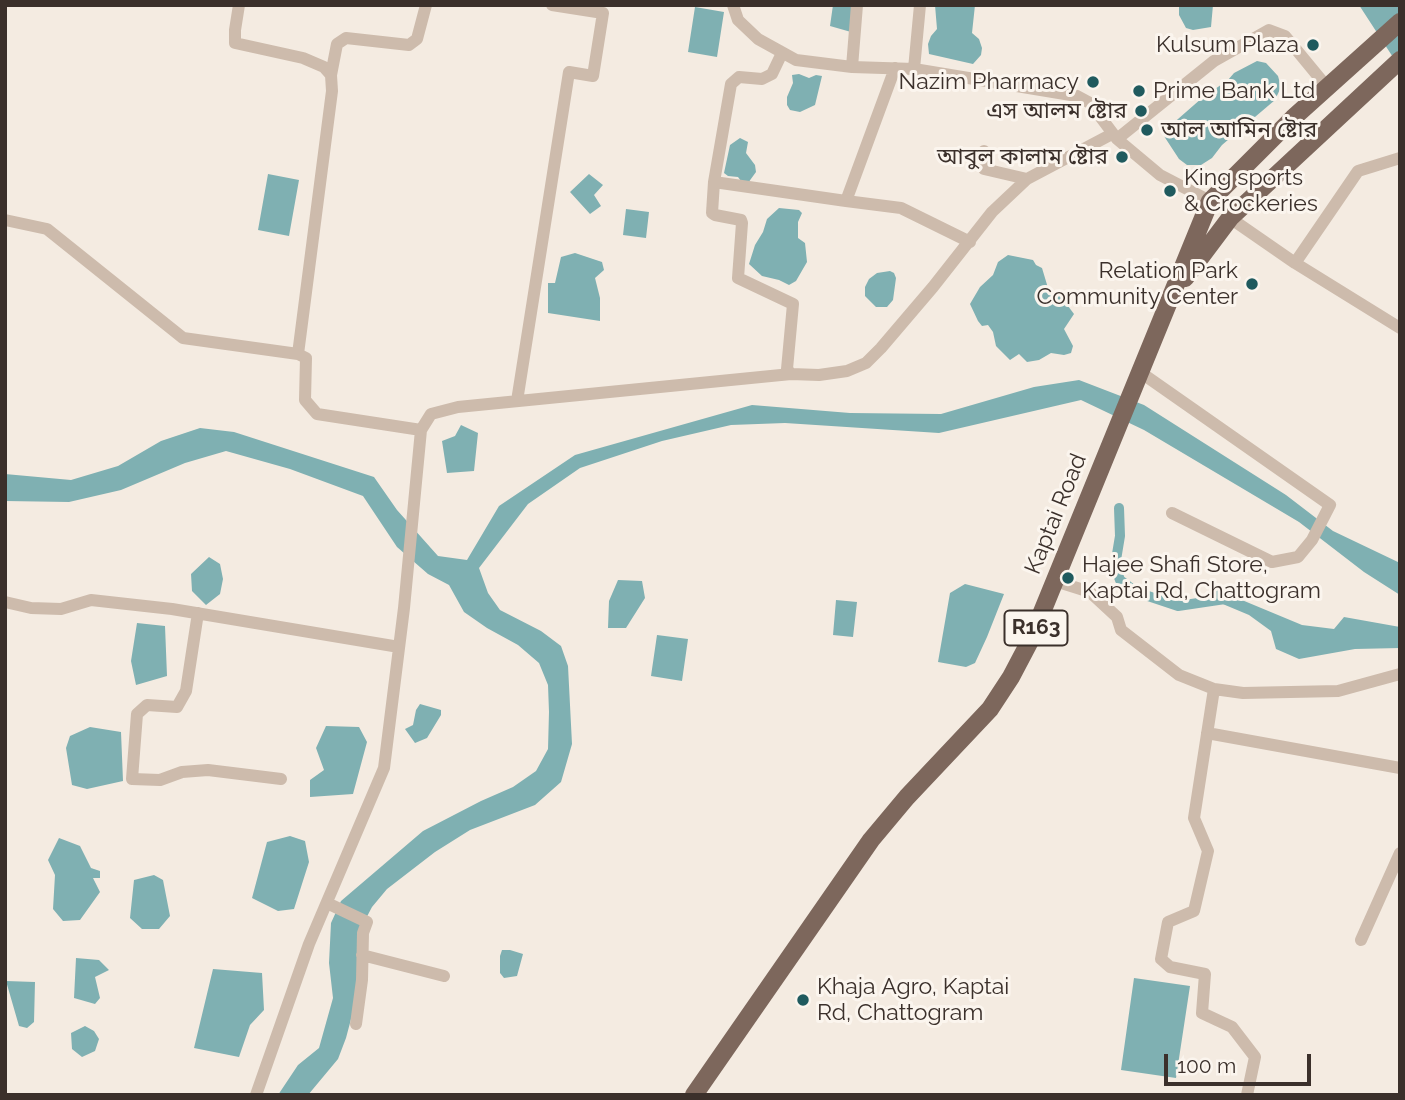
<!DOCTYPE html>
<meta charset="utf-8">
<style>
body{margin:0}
#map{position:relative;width:1405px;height:1100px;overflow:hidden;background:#f4ebe1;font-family:Raleway,sans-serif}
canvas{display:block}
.frame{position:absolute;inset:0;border:7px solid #3b302b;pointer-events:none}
.scale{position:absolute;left:1164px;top:1054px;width:147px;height:32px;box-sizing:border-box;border:4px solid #3b302b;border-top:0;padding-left:9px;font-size:21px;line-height:24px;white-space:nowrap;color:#3b302b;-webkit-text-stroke:5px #fbf5ee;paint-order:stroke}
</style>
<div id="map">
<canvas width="1405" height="1100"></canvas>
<div class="frame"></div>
<div class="scale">100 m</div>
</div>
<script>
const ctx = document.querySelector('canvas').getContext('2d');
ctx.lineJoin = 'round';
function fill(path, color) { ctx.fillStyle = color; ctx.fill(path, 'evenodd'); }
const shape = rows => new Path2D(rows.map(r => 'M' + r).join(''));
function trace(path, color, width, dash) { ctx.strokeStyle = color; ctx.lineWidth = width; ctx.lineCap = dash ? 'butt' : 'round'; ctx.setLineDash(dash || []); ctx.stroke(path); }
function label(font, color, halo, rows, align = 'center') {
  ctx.font = font + ' Raleway,"Noto Sans Bengali",sans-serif'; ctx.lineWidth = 6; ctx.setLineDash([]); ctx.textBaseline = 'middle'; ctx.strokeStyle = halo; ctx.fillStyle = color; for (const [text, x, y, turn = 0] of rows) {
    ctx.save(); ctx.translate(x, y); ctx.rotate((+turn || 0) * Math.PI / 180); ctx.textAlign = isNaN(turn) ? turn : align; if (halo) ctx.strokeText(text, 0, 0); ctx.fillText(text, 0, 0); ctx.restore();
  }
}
fill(shape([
 [833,5,851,6,851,32,830,26],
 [935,5,975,5,972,33,979,39,982,48,981,55,973,64,929,54,928,44,931,36,937,29],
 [1179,5,1213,5,1211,27,1193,30,1186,28,1179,15],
 [1359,5,1400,5,1400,68],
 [695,7,724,12,717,57,688,52],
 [1257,61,1266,63,1278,76,1281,87,1275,100,1222,145,1212,158,1201,165,1187,165,1179,159,1162,133,1202,98,1228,80,1234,73],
 [799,74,809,78,816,75,822,76,815,105,800,112,790,110,787,105,787,97,793,83,792,75],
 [740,138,748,142,746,153,755,165,756,172,748,183,741,181,738,177,728,176,724,173,730,145],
 [268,174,299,180,289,236,258,230],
 [589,174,603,185,594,195,601,206,590,214,570,192],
 [779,208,799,210,802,213,798,222,798,238,805,243,807,262,796,281,789,285,779,280,762,276,749,264,755,245,763,232,767,219],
 [626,209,649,212,646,238,623,235],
 [575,253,602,262,604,270,595,278,600,298,600,321,548,313,548,283,555,283,561,257],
 [1008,255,1033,260,1036,265,1042,268,1048,288,1054,293,1063,290,1068,306,1074,314,1064,329,1073,346,1071,353,1064,355,1051,353,1039,360,1027,362,1019,354,1010,360,996,346,993,332,988,325,982,326,978,321,970,304,980,287,993,275,998,262],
 [890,271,894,273,896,278,893,300,887,307,876,307,865,296,865,287,869,279,877,273],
 [1079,380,1144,405,1286,495,1333,531,1400,563,1400,595,1364,572,1299,522,1144,430,1081,400,939,433,785,423,731,425,662,441,580,468,528,504,479,568,488,593,500,610,541,631,561,646,568,666,572,744,561,782,535,805,470,830,435,852,387,889,372,907,362,926,355,1004,346,1038,338,1059,308,1095,278,1095,298,1065,319,1048,333,998,329,963,331,923,341,901,423,831,481,801,513,787,536,771,548,749,549,712,548,685,539,663,518,645,487,628,464,612,449,585,428,574,397,547,363,496,290,469,226,451,185,463,121,490,69,502,5,501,5,474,71,480,118,466,161,441,200,428,234,432,374,477,397,510,438,556,467,560,499,506,575,455,752,405,850,413,941,414,1034,387],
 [461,425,478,433,474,471,447,473,442,441,455,436],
 [209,557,220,564,223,579,220,594,206,605,192,591,191,574],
 [618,580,642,581,645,598,626,628,608,628,609,601],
 [965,584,1004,594,987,637,975,663,966,667,938,662,950,593],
 [1213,588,1302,625,1334,629,1344,617,1400,627,1400,648,1355,649,1299,659,1276,649,1271,631,1249,615,1218,602],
 [836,600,857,602,853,637,833,635],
 [137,623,165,626,167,676,136,685,131,661],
 [657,635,688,639,682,681,651,676],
 [420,704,441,710,441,715,427,738,415,743,405,729,413,725,416,710],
 [326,726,359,727,367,742,353,794,310,797,310,780,324,770,316,748],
 [90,727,121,732,123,781,87,789,72,785,66,748,70,736],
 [290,836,305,841,309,862,294,909,278,911,252,898,267,842],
 [59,838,80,846,91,868,100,871,100,878,93,878,100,892,80,920,63,921,53,909,55,875,48,860],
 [154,875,163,880,170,916,159,929,142,929,130,918,134,880],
 [502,950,510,950,523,954,517,976,504,978,500,973,500,956],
 [76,958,99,960,109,970,95,977,100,998,95,1004,74,998],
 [213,969,262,973,264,1010,250,1025,239,1057,194,1048],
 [1134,978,1190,986,1176,1078,1121,1070],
 [6,981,35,982,34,1022,27,1028,19,1026],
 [85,1026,94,1031,99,1039,95,1051,82,1057,72,1049,71,1033]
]), '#7fb0b2');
trace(shape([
 [1119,508,1120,536,1115,566,1120,580,1136,592,1178,606,1225,599,1230,601]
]), '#7fb0b2', 10);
trace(shape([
 [239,5,235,30,235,43,303,58,324,67,331,75],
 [733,5,738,20,758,39,796,60,852,67,914,69,1077,96,1090,103,1117,139,1160,175,1210,201],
 [852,67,857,5],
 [895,68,846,201,901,208,970,242],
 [914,69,920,5],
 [1117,139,1214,61,1269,30,1285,36,1327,87],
 [984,151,984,169,1027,179],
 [714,182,731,84,739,77,762,79,772,74,782,53],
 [1230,218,1295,263,1400,328],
 [5,220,47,229,183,338,298,354],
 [1295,263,1358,171,1400,158],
 [1140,372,1330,505,1312,540,1298,557,1272,562,1172,513],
 [791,374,787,369,793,304,738,278,742,223,741,220,715,215,712,213,714,182,846,201],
 [517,401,569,72,593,76,603,13,552,5],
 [421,430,317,414,305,400,306,358,298,354,332,91,331,75,337,44,346,38,409,45,417,39,426,5],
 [1055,581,1090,592,1117,617,1121,630,1179,675,1214,689,1243,693,1338,691,1400,674],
 [5,602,31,608,61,609,91,600,172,609,399,647],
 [198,613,186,691,177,707,147,705,137,714,132,779,160,780,182,772,208,770,281,779],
 [1214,689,1194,818,1208,851,1194,911,1168,922,1161,959,1170,967,1205,974,1202,1013,1232,1027,1255,1057,1247,1095],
 [1207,733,1400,768],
 [327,903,367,922,363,933,362,980,356,1024],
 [1361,940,1400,853],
 [362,955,444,976],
 [256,1095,309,944,384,768,404,608,421,430,431,414,458,407,791,374,819,375,847,371,866,363,881,348,933,287,992,212,1027,179,1112,134]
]), '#cdbbac', 12);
trace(shape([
 [1185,278,1230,218,1400,60],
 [694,1095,871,840,907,797,990,709,1011,677,1031,639,1210,201,1293,118,1400,22]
]), '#7d675c', 18);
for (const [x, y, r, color] of [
 [1313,45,7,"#1f5a5e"],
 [1093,82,7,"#1f5a5e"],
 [1139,91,7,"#1f5a5e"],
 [1141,111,7,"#1f5a5e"],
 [1147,130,7,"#1f5a5e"],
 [1122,157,7,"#1f5a5e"],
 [1170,191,7,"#1f5a5e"],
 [1252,284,7,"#1f5a5e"],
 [1068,578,7,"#1f5a5e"],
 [803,1000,7,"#1f5a5e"]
]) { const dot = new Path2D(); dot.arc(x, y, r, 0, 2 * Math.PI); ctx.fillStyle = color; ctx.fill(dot); trace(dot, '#fbf5ee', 2.5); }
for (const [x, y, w] of [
 [1036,628,63]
]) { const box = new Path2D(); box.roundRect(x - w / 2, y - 17.5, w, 35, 5); ctx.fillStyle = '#fbf5ee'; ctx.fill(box); trace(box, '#3b302b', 2); }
label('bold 21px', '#3b302b', null, [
 ["R163",1036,628]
]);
label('23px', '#3b302b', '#fbf5ee', [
 ["Kulsum Plaza",1299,45],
 ["Nazim Pharmacy",1079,82],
 ["Prime Bank Ltd",1153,91,"left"],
 ["এস আলম ষ্টোর",1127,111],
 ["আল আমিন ষ্টোর",1161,130,"left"],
 ["আবুল কালাম ষ্টোর",1108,157],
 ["King sports",1184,178,"left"],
 ["& Crockeries",1184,204,"left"],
 ["Relation Park",1238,271],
 ["Community Center",1238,297],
 ["Hajee Shafi Store,",1082,565,"left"],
 ["Kaptai Rd, Chattogram",1082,591,"left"],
 ["Khaja Agro, Kaptai",817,987,"left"],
 ["Rd, Chattogram",817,1013,"left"]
], 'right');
label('23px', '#3b302b', '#fbf5ee', [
 ["Kaptai Road",1056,514,-68]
]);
</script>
